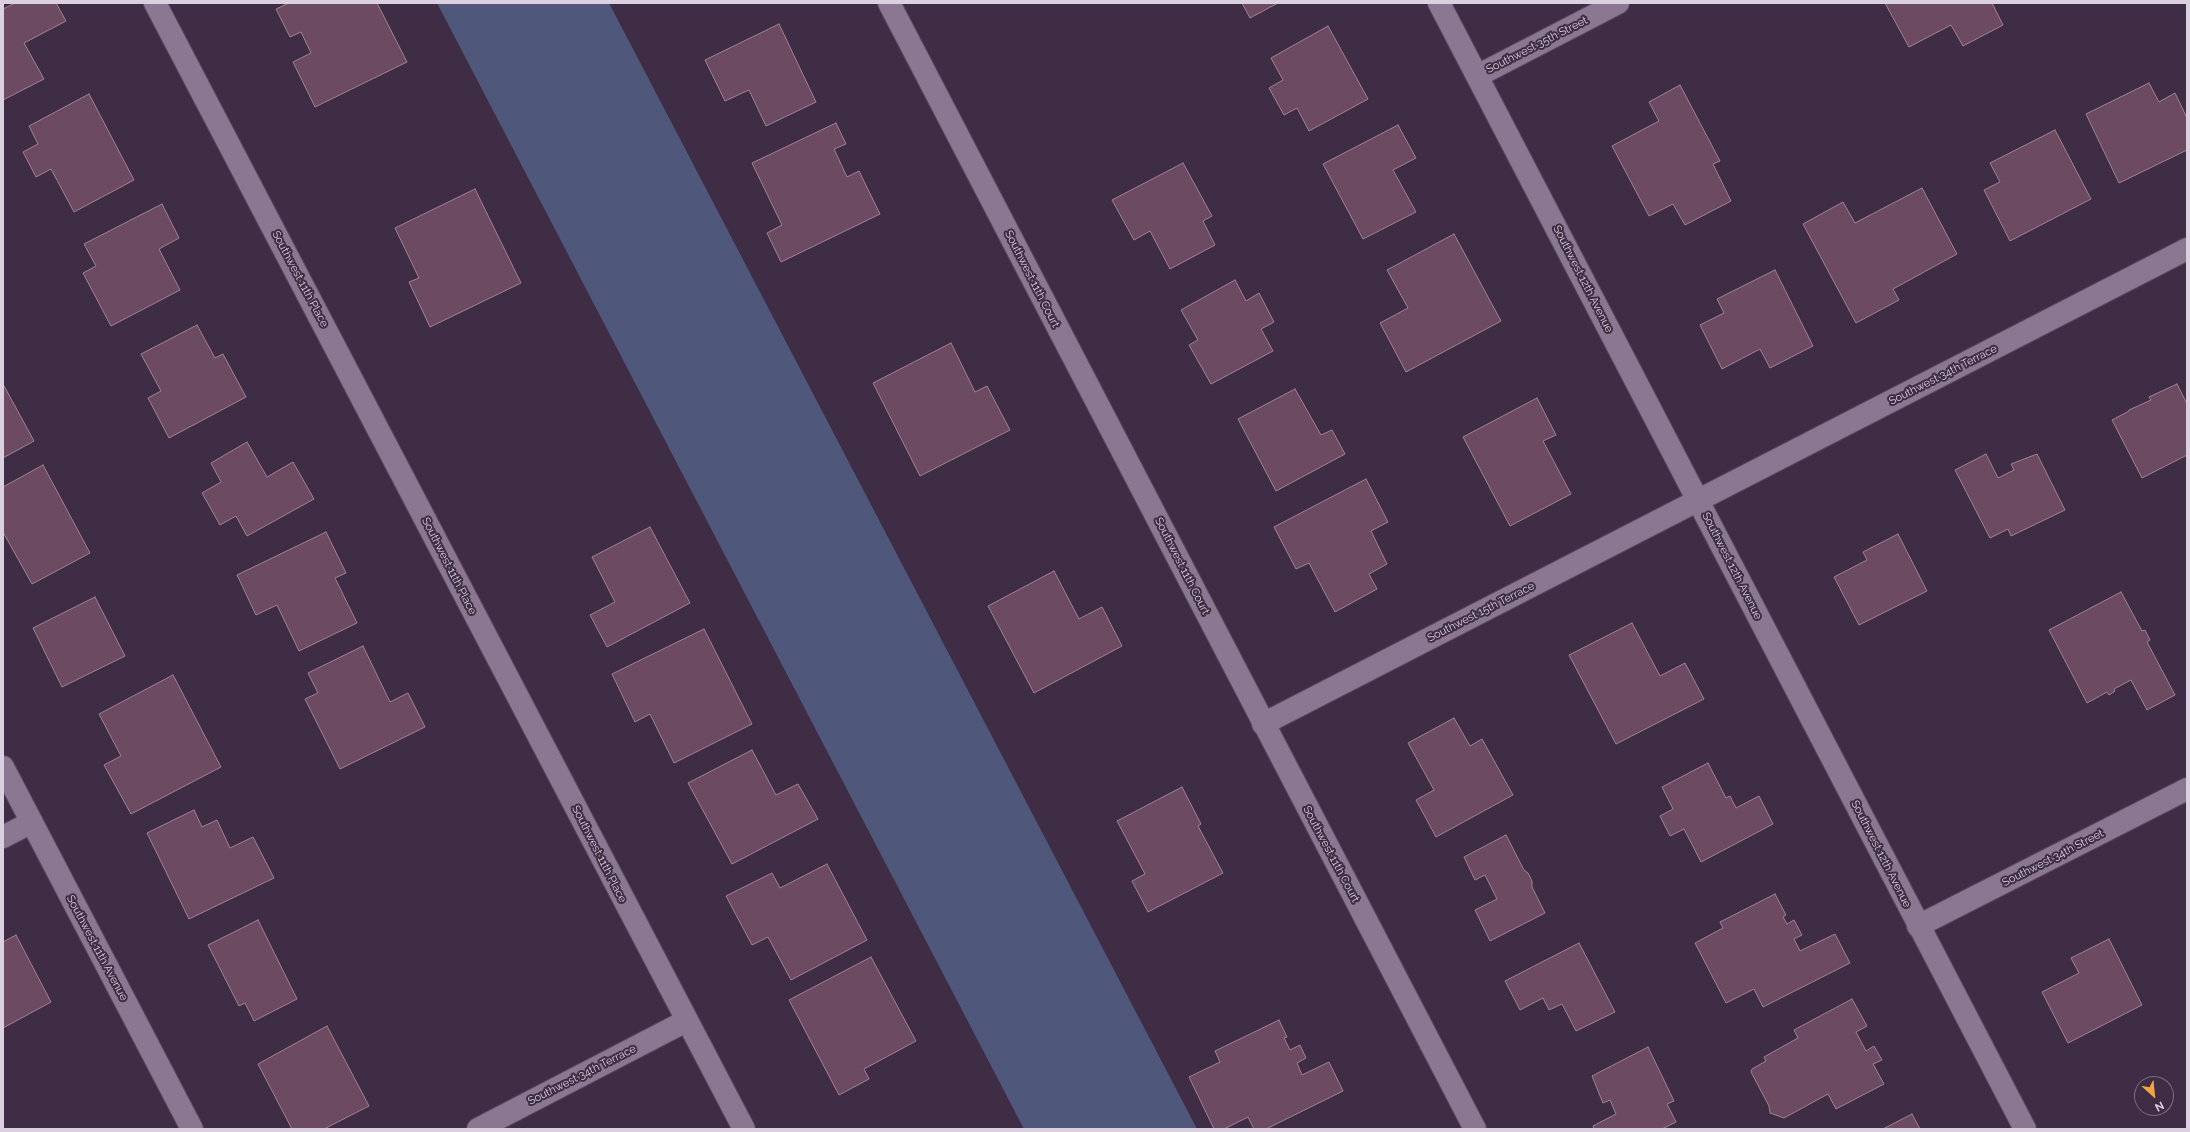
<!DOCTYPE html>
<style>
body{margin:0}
#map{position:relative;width:2190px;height:1132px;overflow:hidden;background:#3e2d44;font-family:Raleway,sans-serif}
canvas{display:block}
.frame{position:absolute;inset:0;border:4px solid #dbd0df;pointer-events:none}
.north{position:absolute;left:2134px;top:1076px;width:40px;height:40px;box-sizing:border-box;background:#3e2d44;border:1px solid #7d6e82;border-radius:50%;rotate:153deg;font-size:11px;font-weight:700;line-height:16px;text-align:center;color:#dbd0df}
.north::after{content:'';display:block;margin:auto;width:14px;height:18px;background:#f3a442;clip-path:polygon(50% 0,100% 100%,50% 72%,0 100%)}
</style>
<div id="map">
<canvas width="2190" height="1132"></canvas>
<div class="frame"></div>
<div class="north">N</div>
</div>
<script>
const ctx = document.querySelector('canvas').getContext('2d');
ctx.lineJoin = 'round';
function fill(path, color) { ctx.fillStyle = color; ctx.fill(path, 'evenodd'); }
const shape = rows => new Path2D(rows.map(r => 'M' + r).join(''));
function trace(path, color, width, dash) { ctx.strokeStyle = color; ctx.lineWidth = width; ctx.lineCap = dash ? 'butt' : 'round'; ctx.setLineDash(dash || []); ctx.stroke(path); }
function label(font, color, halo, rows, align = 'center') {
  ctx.font = font + ' Raleway,sans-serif'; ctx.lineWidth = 4; ctx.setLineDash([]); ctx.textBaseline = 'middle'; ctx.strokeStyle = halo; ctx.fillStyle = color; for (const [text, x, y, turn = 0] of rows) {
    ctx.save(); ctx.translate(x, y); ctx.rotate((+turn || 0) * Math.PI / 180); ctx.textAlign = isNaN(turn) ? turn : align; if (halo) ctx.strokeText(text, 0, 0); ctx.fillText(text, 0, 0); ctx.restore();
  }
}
fill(shape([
 [437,3,609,3,1197,1129,1024,1129]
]), '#4f587a');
const building = shape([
 [15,3,56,3,66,21,24,43,44,79,3,100,3,9,15,3],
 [289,3,377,3,407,62,315,107,293,62,311,53,301,32,290,37,276,9,289,3],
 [1242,3,1278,3,1250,18,1242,3],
 [1885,3,1992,3,2003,25,1963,46,1951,25,1909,47,1885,3],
 [779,24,816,102,766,126,749,90,725,101,705,60,779,24],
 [1328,26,1368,99,1309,131,1297,108,1284,115,1269,88,1283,80,1271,58,1328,26],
 [2149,83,2159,102,2175,93,2187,118,2187,150,2119,183,2086,114,2149,83],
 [1680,85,1720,161,1713,164,1731,201,1685,225,1673,204,1649,216,1612,146,1659,121,1649,102,1680,85],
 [89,94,134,180,74,212,51,169,36,177,23,152,38,144,29,126,89,94],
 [836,123,846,144,834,149,847,177,859,171,880,214,781,262,767,233,782,225,752,163,836,123],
 [1398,125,1416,158,1393,170,1416,212,1363,239,1323,164,1398,125],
 [2055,130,2091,199,2010,241,1984,190,2000,182,1990,163,2055,130],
 [1183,163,1212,216,1203,221,1215,245,1170,269,1150,231,1134,240,1112,200,1183,163],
 [1922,188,1957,254,1893,289,1899,300,1856,323,1803,224,1843,202,1855,223,1922,188],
 [475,189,521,283,430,327,409,282,419,278,395,228,475,189],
 [162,204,179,238,159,249,180,290,111,326,83,273,96,266,84,244,162,204],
 [1454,234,1501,321,1406,372,1380,323,1408,308,1387,270,1454,234],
 [1775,270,1813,346,1770,368,1760,349,1722,369,1700,325,1724,313,1717,299,1775,270],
 [1235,280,1246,301,1259,293,1274,322,1261,329,1273,351,1211,384,1189,345,1198,340,1181,310,1235,280],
 [197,325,215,358,223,354,246,397,169,438,148,398,161,391,141,354,197,325],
 [951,343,975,392,987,386,1010,430,920,476,873,383,951,343],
 [3,384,34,441,3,458,3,384],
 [2177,384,2187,404,2187,455,2142,478,2112,420,2129,411,2129,410,2151,400,2149,397,2177,384],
 [1295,389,1321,435,1332,430,1345,454,1276,491,1238,419,1295,389],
 [1537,398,1556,435,1543,441,1571,494,1510,526,1463,437,1537,398],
 [247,442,267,477,293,462,314,499,247,536,236,516,220,525,202,493,221,482,211,463,247,442],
 [1986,454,1998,478,2014,470,2011,464,2037,454,2065,510,2011,536,2008,529,1990,538,1955,470,1986,454],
 [43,465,90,553,32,584,3,532,3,487,43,465],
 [1366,479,1388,522,1371,531,1387,564,1369,574,1377,589,1335,612,1309,563,1296,569,1274,527,1366,479],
 [650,527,690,603,607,647,590,615,615,602,592,557,650,527],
 [326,532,346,573,335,578,357,623,299,651,277,605,256,615,237,575,326,532],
 [1898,534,1927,591,1859,625,1834,577,1867,560,1863,552,1898,534],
 [1054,571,1079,619,1102,607,1122,646,1034,693,988,606,1054,571],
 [2121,592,2142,631,2145,630,2150,640,2147,642,2175,695,2147,710,2131,680,2114,689,2115,691,2109,695,2107,692,2087,703,2049,630,2121,592],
 [95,597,125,656,62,687,33,628,95,597],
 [1632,623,1660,676,1685,663,1704,699,1616,744,1569,655,1632,623],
 [704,629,752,724,674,763,650,714,635,722,612,674,704,629],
 [363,646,390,702,408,693,425,727,340,769,305,699,318,693,308,673,363,646],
 [173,675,221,767,131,814,104,765,121,756,99,714,173,675],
 [1454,718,1470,746,1482,739,1513,795,1436,837,1416,800,1434,790,1408,743,1454,718],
 [752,750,776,795,798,784,818,819,732,864,688,783,752,750],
 [1708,763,1726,798,1730,796,1736,808,1759,796,1773,824,1701,862,1684,829,1670,836,1660,816,1673,809,1662,787,1708,763],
 [1182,787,1201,824,1198,826,1223,873,1148,912,1132,881,1145,874,1117,821,1182,787],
 [194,810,202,827,217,820,230,848,253,837,274,878,189,919,147,833,194,810],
 [1506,835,1524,870,1528,873,1532,881,1532,887,1545,913,1490,941,1475,910,1497,899,1485,875,1475,880,1464,857,1506,835],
 [827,864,867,940,791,980,768,937,752,945,726,896,772,873,780,888,827,864],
 [1775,894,1786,915,1783,917,1787,924,1794,920,1802,935,1794,939,1800,951,1835,934,1850,963,1763,1007,1754,989,1726,1003,1695,943,1723,928,1720,922,1775,894],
 [258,920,297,999,254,1021,245,1003,239,1006,208,945,258,920],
 [16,935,51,1002,3,1028,3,942,16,935],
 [2109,939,2142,1005,2068,1043,2042,992,2079,973,2071,958,2109,939],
 [1579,943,1615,1012,1576,1031,1562,1004,1549,1010,1543,998,1520,1010,1505,981,1579,943],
 [871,957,916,1041,864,1069,869,1079,839,1095,789,1000,871,957],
 [1852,999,1867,1026,1856,1032,1866,1051,1874,1046,1882,1060,1873,1064,1884,1084,1836,1109,1828,1094,1784,1118,1770,1113,1769,1106,1751,1072,1752,1069,1766,1061,1764,1057,1798,1038,1794,1030,1852,999],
 [1279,1020,1287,1037,1284,1038,1290,1050,1300,1045,1306,1058,1297,1063,1302,1075,1329,1062,1343,1091,1266,1129,1254,1129,1248,1117,1224,1129,1214,1129,1189,1077,1220,1062,1215,1051,1279,1020],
 [327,1026,369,1106,324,1129,292,1129,258,1064,327,1026],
 [1648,1047,1674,1101,1667,1104,1676,1122,1662,1129,1594,1129,1593,1126,1616,1114,1610,1100,1603,1103,1592,1076,1648,1047],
 [1912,1114,1920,1129,1883,1129,1912,1114]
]);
fill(building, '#6c4a61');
trace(building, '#a18396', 1);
const minor = shape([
 [155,3,744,1129],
 [889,3,1475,1129],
 [1439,3,2025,1129],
 [1477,76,1618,3],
 [1263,724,2187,249],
 [3,767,192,1129],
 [3,837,32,822],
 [1918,926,2187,789],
 [478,1129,686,1021]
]);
trace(minor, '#58495d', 24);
trace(minor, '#8b7791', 22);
label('11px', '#dbd0df', '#3e2d44', [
 ["Southwest 35th Street",1537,45,-27],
 ["Southwest 11th Place",300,279,62],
 ["Southwest 11th Court",1032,279,63],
 ["Southwest 12th Avenue",1583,279,63],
 ["Southwest 34th Terrace",1943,375,-27],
 ["Southwest 11th Place",449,566,63],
 ["Southwest 11th Court",1182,566,63],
 ["Southwest 12th Avenue",1732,566,63],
 ["Southwest 15th Terrace",1481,612,-27],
 ["Southwest 11th Place",599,854,63],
 ["Southwest 11th Court",1331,854,62],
 ["Southwest 12th Avenue",1881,854,63],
 ["Southwest 34th Street",2053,858,-27],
 ["Southwest 11th Avenue",97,948,62],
 ["Southwest 34th Terrace",582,1075,-27]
]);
</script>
